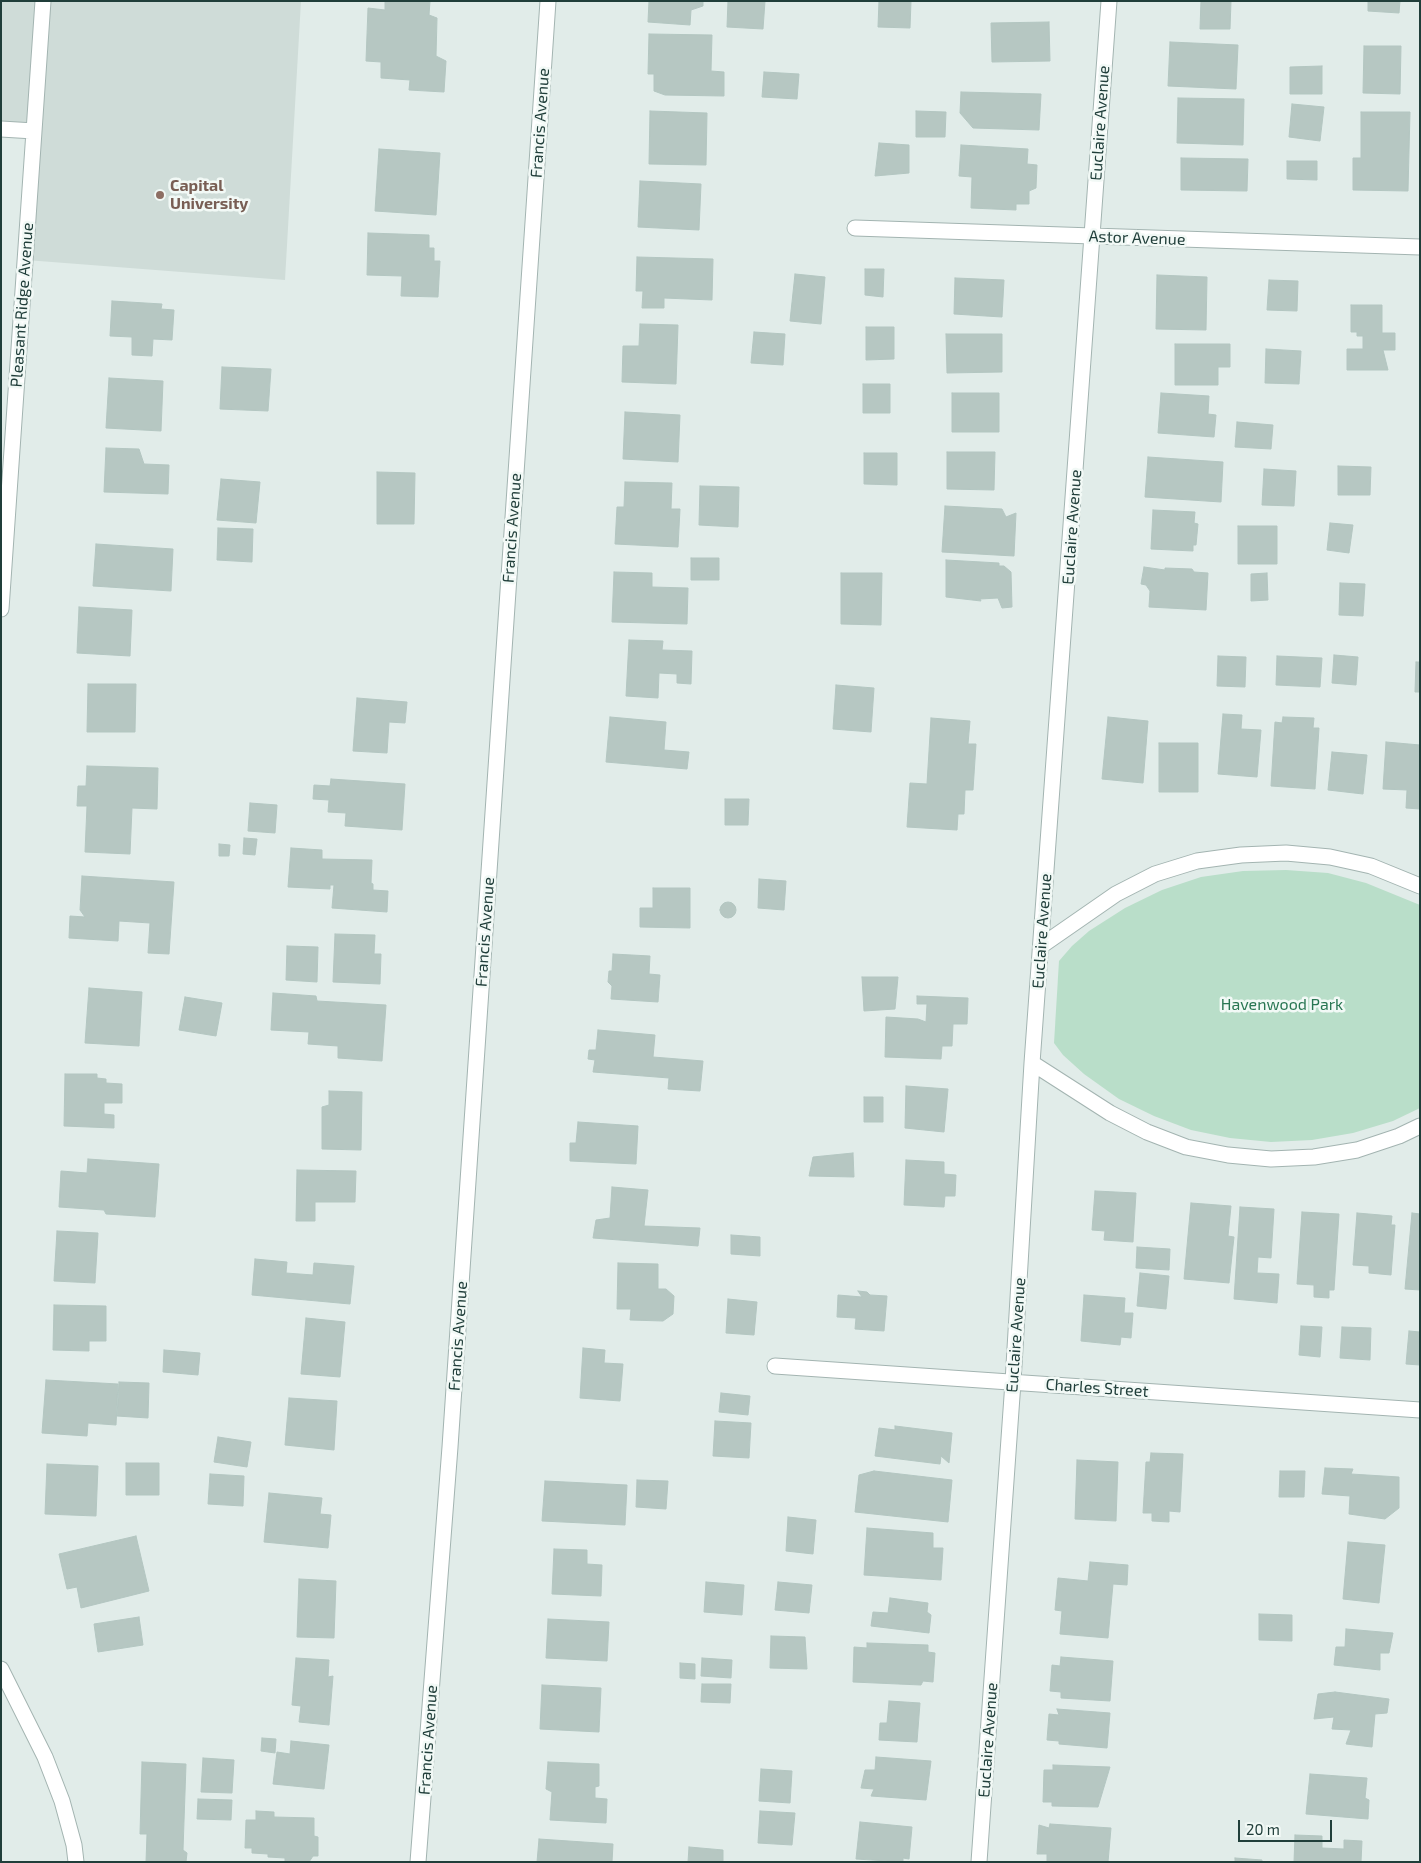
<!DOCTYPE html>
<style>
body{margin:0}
#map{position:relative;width:1421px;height:1863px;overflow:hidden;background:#e1ece9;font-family:"Exo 2",sans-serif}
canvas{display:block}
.frame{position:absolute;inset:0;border:2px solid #203e3a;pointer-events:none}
.scale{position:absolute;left:1238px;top:1820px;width:94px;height:22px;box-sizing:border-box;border:2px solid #203e3a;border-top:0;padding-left:6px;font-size:15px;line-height:18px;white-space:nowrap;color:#203e3a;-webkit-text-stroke:4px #f2f9f6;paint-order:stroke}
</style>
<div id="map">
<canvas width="1421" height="1863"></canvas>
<div class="frame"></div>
<div class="scale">20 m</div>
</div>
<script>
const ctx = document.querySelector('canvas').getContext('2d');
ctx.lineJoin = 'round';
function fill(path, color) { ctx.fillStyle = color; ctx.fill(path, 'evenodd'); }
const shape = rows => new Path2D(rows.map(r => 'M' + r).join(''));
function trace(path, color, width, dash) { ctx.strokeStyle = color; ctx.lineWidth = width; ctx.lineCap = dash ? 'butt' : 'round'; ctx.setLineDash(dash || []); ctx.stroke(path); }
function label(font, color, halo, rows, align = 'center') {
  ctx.font = font + ' "Exo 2",sans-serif'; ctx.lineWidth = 5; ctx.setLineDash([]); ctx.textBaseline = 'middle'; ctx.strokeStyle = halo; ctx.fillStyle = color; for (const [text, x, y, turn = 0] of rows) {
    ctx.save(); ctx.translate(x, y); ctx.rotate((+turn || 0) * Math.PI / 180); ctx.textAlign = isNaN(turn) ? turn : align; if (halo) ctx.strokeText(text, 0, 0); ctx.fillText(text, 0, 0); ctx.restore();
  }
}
fill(shape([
 [1,1,301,1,285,280,26,260,34,132,1,129]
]), '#cfdcd8');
fill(shape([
 [1286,870,1328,873,1366,883,1420,905,1420,1108,1393,1121,1353,1133,1312,1140,1271,1142,1230,1138,1191,1130,1154,1116,1119,1099,1084,1074,1063,1055,1054,1043,1059,961,1072,946,1089,931,1125,908,1162,890,1201,877,1243,871]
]), '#b9dec9');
const building = shape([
 [385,1,430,1,429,15,437,18,436,56,446,61,444,92,409,90,410,80,381,78,381,62,366,61,368,8,385,10,385,1],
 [649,1,703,1,703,6,691,10,690,25,648,22,649,1],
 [728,1,765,1,763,29,727,27,728,1],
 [879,1,911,1,910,28,878,27,879,1],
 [1201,1,1231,1,1230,29,1200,29,1201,1],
 [1368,1,1400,1,1399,13,1368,11,1368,1],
 [1049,22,1050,61,992,62,991,23,1049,22],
 [649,34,712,35,711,71,724,72,724,96,665,95,654,91,654,74,648,74,649,34],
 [1170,42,1238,45,1236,89,1168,86,1170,42],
 [1364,46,1401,46,1400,94,1363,93,1364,46],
 [1322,66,1322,94,1290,94,1290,67,1322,66],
 [764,72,799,74,797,99,762,97,764,72],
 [961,92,1041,94,1039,130,973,128,960,113,961,92],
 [1178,98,1244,99,1243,145,1177,143,1178,98],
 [1292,104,1324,107,1320,141,1289,137,1292,104],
 [650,111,707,113,706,165,649,164,650,111],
 [916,111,946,112,945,137,916,137,916,111],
 [1361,112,1410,112,1408,191,1353,190,1353,158,1361,158,1361,112],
 [879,143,909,145,909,173,875,176,879,143],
 [961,145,1028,149,1027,164,1037,165,1036,188,1029,191,1029,204,1016,204,1016,210,971,208,972,177,959,176,961,145],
 [379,149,440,153,436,215,375,211,379,149],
 [1181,158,1248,159,1247,191,1181,190,1181,158],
 [1287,161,1317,161,1317,180,1287,179,1287,161],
 [640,181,701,184,699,230,638,227,640,181],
 [368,233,429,235,429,248,434,248,434,261,440,261,438,297,401,296,402,276,367,275,368,233],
 [637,257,713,259,712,300,664,298,664,308,642,308,643,291,636,291,637,257],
 [865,269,884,269,883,297,865,295,865,269],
 [795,274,825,277,821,324,790,321,795,274],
 [1157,275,1207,277,1206,330,1156,329,1157,275],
 [955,278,1004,280,1002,317,954,314,955,278],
 [1269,280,1298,281,1297,311,1267,310,1269,280],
 [112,301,162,304,161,309,174,310,172,340,153,339,152,356,132,355,132,337,110,336,112,301],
 [1351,305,1382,305,1382,333,1395,333,1395,350,1383,350,1388,370,1347,370,1347,349,1363,349,1363,336,1357,336,1357,332,1351,332,1351,305],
 [640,324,678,325,676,384,622,382,623,346,639,346,640,324],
 [866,327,894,327,894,359,866,360,866,327],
 [754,332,785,334,783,365,751,363,754,332],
 [946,334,1002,334,1002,372,947,373,946,334],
 [1175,344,1230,344,1230,367,1218,367,1218,385,1175,385,1175,344],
 [1266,349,1301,351,1299,384,1265,383,1266,349],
 [222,367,271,369,268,411,220,409,222,367],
 [109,378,163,381,161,431,106,428,109,378],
 [863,384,890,384,890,413,863,413,863,384],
 [952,393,999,393,999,432,952,432,952,393],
 [1161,393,1209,396,1208,414,1216,415,1214,437,1158,433,1161,393],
 [625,412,680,415,678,462,623,459,625,412],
 [1237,422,1273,425,1271,449,1235,447,1237,422],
 [106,448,139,449,144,464,169,465,168,494,104,492,106,448],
 [947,452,995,452,994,490,947,489,947,452],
 [864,453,897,453,897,485,864,484,864,453],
 [1148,457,1223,462,1221,502,1145,497,1148,457],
 [1338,466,1371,467,1370,495,1338,495,1338,466],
 [1264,469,1296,471,1294,506,1262,505,1264,469],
 [377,472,415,473,414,524,377,524,377,472],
 [221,479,260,482,256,523,217,520,221,479],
 [625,482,672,483,671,509,680,509,678,547,615,544,617,507,624,507,625,482],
 [700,486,739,487,738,527,699,525,700,486],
 [945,506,1002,509,1006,517,1016,513,1014,556,942,552,945,506],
 [1153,510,1195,512,1194,523,1198,524,1196,545,1193,545,1193,551,1151,549,1153,510],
 [1330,523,1353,525,1349,553,1327,550,1330,523],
 [1238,526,1277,526,1277,564,1238,564,1238,526],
 [218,528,253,529,252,562,217,560,218,528],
 [96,544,173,549,171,591,93,586,96,544],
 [691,558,719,558,719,580,691,580,691,558],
 [946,560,999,563,999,566,1004,566,1011,572,1012,607,1002,608,998,598,980,599,981,601,946,597,946,560],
 [1144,567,1165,570,1165,568,1192,569,1194,572,1208,573,1206,610,1149,607,1150,591,1146,585,1141,584,1144,567],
 [614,572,652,573,652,587,688,588,687,624,612,622,614,572],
 [841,573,882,573,881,625,841,624,841,573],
 [1267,573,1268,600,1251,601,1251,574,1267,573],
 [1340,583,1365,584,1363,616,1339,615,1340,583],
 [79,607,132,610,130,656,77,653,79,607],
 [629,640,663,641,662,650,692,651,691,684,677,683,677,674,659,673,658,698,626,696,629,640],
 [1334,655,1358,657,1356,685,1332,683,1334,655],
 [1218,656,1246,657,1245,687,1217,686,1218,656],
 [1277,656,1322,658,1320,687,1276,685,1277,656],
 [1416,662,1420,662,1420,692,1415,692,1416,662],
 [88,684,136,684,135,732,87,732,88,684],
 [836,685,874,688,871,732,833,729,836,685],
 [357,698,407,702,405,723,389,722,387,753,353,751,357,698],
 [1223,714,1242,715,1241,729,1261,730,1257,777,1218,774,1223,714],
 [610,717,666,722,664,750,689,752,687,769,606,762,610,717],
 [1108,717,1148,721,1143,783,1102,779,1108,717],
 [1283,717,1314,718,1313,728,1319,728,1315,789,1271,786,1275,722,1282,723,1283,717],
 [931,718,970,721,968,744,976,744,973,790,965,790,964,814,958,814,957,830,907,827,910,783,927,784,931,718],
 [1386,742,1420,745,1420,809,1406,808,1407,790,1383,789,1386,742],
 [1159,743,1198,743,1198,792,1159,792,1159,743],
 [1332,752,1367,755,1363,794,1328,790,1332,752],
 [87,766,158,768,157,809,132,808,130,854,85,852,87,806,77,806,78,786,86,786,87,766],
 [331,779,405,784,402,830,345,826,346,813,328,812,329,800,313,799,314,785,330,786,331,779],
 [725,799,749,799,748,825,725,825,725,799],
 [250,803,277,805,275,833,248,831,250,803],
 [244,838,257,839,255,855,243,854,244,838],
 [219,844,230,845,229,856,219,856,219,844],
 [291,848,322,850,322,859,372,860,371,883,373,884,373,890,388,891,387,912,332,908,334,885,330,885,330,889,288,887,291,848],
 [82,876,174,882,169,954,148,953,150,923,119,921,118,941,69,938,70,916,85,917,80,910,82,876],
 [759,879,786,881,784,910,758,908,759,879],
 [653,888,690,888,690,928,640,927,640,908,653,908,653,888],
 '720 910a8 8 0 1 1 16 0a8 8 0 1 1-16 0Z',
 [335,934,375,935,374,954,381,954,380,984,333,982,335,934],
 [287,946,318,947,317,982,286,980,287,946],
 [613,954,650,956,649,974,660,975,658,1002,611,999,612,986,608,982,609,971,612,971,613,954],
 [862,977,898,977,895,1009,864,1011,862,977],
 [89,988,142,992,139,1046,85,1043,89,988],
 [273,993,316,996,317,1001,386,1005,382,1061,338,1058,338,1046,308,1044,309,1032,271,1030,273,993],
 [917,996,968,998,967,1024,953,1024,952,1046,942,1046,941,1059,885,1057,886,1017,918,1019,926,1022,927,1004,917,1004,917,996],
 [185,997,222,1003,216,1036,179,1030,185,997],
 [598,1030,655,1035,653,1057,703,1061,700,1091,668,1089,669,1078,593,1072,595,1060,588,1059,589,1050,596,1050,598,1030],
 [65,1074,97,1074,97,1078,106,1079,106,1083,122,1084,122,1103,104,1103,104,1114,114,1115,114,1128,64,1126,65,1074],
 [906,1086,948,1089,944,1132,905,1128,906,1086],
 [329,1091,362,1092,361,1150,322,1149,322,1107,329,1105,329,1091],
 [864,1097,883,1097,883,1122,864,1122,864,1097],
 [578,1122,638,1126,636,1164,570,1161,570,1143,576,1143,578,1122],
 [853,1153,854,1177,809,1176,813,1157,853,1153],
 [88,1159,159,1164,155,1217,106,1214,104,1210,59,1207,61,1171,87,1173,88,1159],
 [906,1160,944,1162,944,1174,956,1175,955,1196,945,1196,944,1207,904,1205,906,1160],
 [297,1170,356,1171,355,1202,315,1202,315,1221,296,1221,297,1170],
 [612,1187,648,1190,644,1226,700,1228,698,1246,593,1238,596,1220,610,1218,612,1187],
 [1095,1191,1136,1193,1133,1242,1104,1240,1105,1231,1092,1230,1095,1191],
 [1191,1203,1231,1206,1228,1236,1234,1237,1229,1283,1184,1279,1191,1203],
 [1240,1207,1274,1209,1271,1258,1258,1257,1257,1273,1279,1274,1277,1303,1234,1299,1240,1207],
 [1302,1212,1339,1214,1334,1290,1329,1290,1329,1298,1314,1297,1314,1285,1297,1284,1302,1212],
 [1357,1213,1392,1216,1391,1225,1395,1225,1391,1275,1369,1273,1369,1266,1353,1265,1357,1213],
 [1412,1213,1420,1214,1420,1290,1405,1289,1412,1213],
 [57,1231,98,1233,95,1283,54,1281,57,1231],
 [731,1235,760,1237,760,1256,731,1254,731,1235],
 [1137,1247,1170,1249,1169,1270,1136,1268,1137,1247],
 [255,1259,287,1262,286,1273,313,1275,314,1263,354,1266,350,1304,252,1295,255,1259],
 [618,1263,658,1264,658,1289,666,1289,674,1296,673,1314,663,1321,630,1320,631,1309,617,1309,618,1263],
 [1140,1273,1169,1276,1166,1309,1137,1306,1140,1273],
 [858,1291,867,1292,870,1295,887,1296,884,1331,855,1329,856,1318,837,1317,838,1295,862,1297,858,1291],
 [1084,1295,1125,1298,1124,1313,1133,1313,1131,1338,1121,1337,1120,1345,1081,1341,1084,1295],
 [728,1299,757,1302,754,1335,726,1333,728,1299],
 [54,1305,106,1306,106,1341,89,1341,89,1351,53,1350,54,1305],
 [306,1318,345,1322,340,1377,301,1374,306,1318],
 [1301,1326,1322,1327,1320,1357,1299,1355,1301,1326],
 [1342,1327,1371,1328,1370,1360,1340,1358,1342,1327],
 [1409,1331,1420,1332,1420,1365,1406,1364,1409,1331],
 [583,1348,605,1350,604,1363,623,1364,620,1401,580,1398,583,1348],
 [164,1350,200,1353,198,1375,163,1372,164,1350],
 [46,1380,118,1384,116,1425,88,1423,87,1436,42,1433,46,1380],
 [119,1382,149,1383,148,1418,117,1416,119,1382],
 [721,1393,750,1396,748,1415,719,1412,721,1393],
 [289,1398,337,1401,334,1450,285,1445,289,1398],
 [715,1421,751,1423,749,1458,713,1456,715,1421],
 [895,1426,952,1433,949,1463,941,1456,940,1464,875,1456,879,1428,895,1430,895,1426],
 [218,1437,251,1442,247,1467,214,1462,218,1437],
 [1151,1453,1183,1454,1180,1512,1169,1511,1169,1522,1152,1521,1152,1513,1143,1513,1146,1462,1150,1462,1151,1453],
 [1077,1460,1118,1462,1116,1521,1075,1519,1077,1460],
 [126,1463,159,1463,159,1495,126,1495,126,1463],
 [47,1464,98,1466,96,1516,45,1514,47,1464],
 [1325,1468,1353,1469,1351,1474,1399,1477,1399,1508,1385,1519,1349,1514,1350,1496,1322,1494,1325,1468],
 [874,1471,952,1480,948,1522,855,1512,859,1475,874,1471],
 [1280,1471,1305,1471,1304,1497,1279,1497,1280,1471],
 [210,1474,244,1476,243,1506,208,1504,210,1474],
 [637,1480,668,1481,666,1509,636,1507,637,1480],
 [545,1481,627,1485,625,1525,542,1521,545,1481],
 [269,1493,322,1498,320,1514,331,1515,328,1548,264,1542,269,1493],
 [788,1517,816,1520,813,1554,786,1551,788,1517],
 [867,1528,933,1533,933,1548,943,1548,941,1580,864,1575,867,1528],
 [136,1536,149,1591,81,1608,77,1587,67,1589,59,1554,136,1536],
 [1348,1542,1385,1545,1379,1603,1343,1599,1348,1542],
 [554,1549,587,1550,587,1564,602,1565,601,1596,552,1594,554,1549],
 [1090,1562,1128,1565,1127,1585,1113,1584,1108,1638,1060,1634,1062,1611,1055,1610,1058,1578,1088,1581,1090,1562],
 [299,1579,336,1581,334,1638,297,1637,299,1579],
 [706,1582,744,1585,742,1615,704,1612,706,1582],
 [778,1582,812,1585,809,1613,775,1610,778,1582],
 [890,1598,928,1603,927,1612,931,1615,929,1633,871,1626,873,1612,888,1613,890,1598],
 [1259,1614,1292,1615,1292,1641,1259,1640,1259,1614],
 [139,1617,143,1645,98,1652,94,1624,139,1617],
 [548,1619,609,1622,607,1661,546,1658,548,1619],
 [1346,1629,1393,1633,1389,1653,1380,1653,1380,1670,1334,1665,1336,1647,1345,1647,1346,1629],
 [771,1636,805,1637,807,1669,770,1668,771,1636],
 [867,1643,928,1645,928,1652,935,1653,933,1682,923,1681,921,1685,853,1682,854,1647,867,1648,867,1643],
 [1061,1657,1113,1661,1110,1701,1061,1698,1061,1692,1050,1691,1052,1665,1060,1666,1061,1657],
 [296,1658,329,1660,328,1677,333,1676,329,1725,299,1722,301,1706,292,1705,296,1658],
 [702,1658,732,1660,731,1678,701,1676,702,1658],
 [680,1663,695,1664,695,1679,680,1678,680,1663],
 [702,1684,731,1684,730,1703,701,1702,702,1684],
 [542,1685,601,1688,599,1732,540,1729,542,1685],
 [1335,1692,1389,1699,1387,1713,1375,1714,1372,1747,1346,1744,1351,1730,1332,1729,1334,1717,1314,1719,1318,1694,1335,1692],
 [889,1701,920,1703,917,1742,879,1740,880,1723,887,1723,889,1701],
 [1057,1709,1110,1713,1107,1748,1059,1744,1059,1741,1047,1740,1049,1714,1059,1715,1057,1709],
 [262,1738,276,1739,275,1753,261,1751,262,1738],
 [291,1741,329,1745,324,1789,273,1784,277,1752,290,1754,291,1741],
 [876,1757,931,1761,926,1800,871,1796,874,1789,861,1788,865,1770,875,1770,876,1757],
 [203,1758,234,1760,232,1793,201,1792,203,1758],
 [142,1762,186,1764,183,1850,187,1853,186,1862,146,1862,147,1834,140,1834,142,1762],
 [548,1762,599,1764,599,1786,595,1787,595,1798,607,1799,606,1823,550,1820,552,1792,546,1789,548,1762],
 [1053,1765,1110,1767,1098,1807,1052,1806,1052,1802,1043,1802,1044,1770,1053,1770,1053,1765],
 [761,1769,792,1771,790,1803,759,1801,761,1769],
 [1310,1774,1367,1778,1365,1798,1369,1800,1368,1819,1306,1814,1310,1774],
 [198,1799,232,1800,231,1820,197,1819,198,1799],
 [256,1811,274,1812,274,1817,314,1818,314,1836,318,1837,318,1856,313,1856,309,1862,285,1862,285,1858,268,1857,268,1854,252,1853,252,1848,245,1848,246,1820,256,1820,256,1811],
 [760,1811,795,1813,792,1845,758,1843,760,1811],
 [860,1822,912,1827,909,1859,903,1858,903,1862,856,1859,860,1822],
 [1050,1824,1111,1828,1108,1862,1047,1862,1047,1854,1037,1854,1039,1825,1049,1828,1050,1824],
 [1295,1835,1322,1836,1322,1848,1344,1849,1344,1840,1362,1841,1361,1862,1294,1862,1295,1835],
 [539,1839,613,1844,612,1862,537,1862,539,1839],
 [689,1847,723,1850,723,1862,688,1862,689,1847],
 [1235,1858,1262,1860,1262,1862,1235,1862,1235,1858]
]);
fill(building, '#b6c7c2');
trace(building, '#b3c6c1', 1);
const minor = shape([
 [1,129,34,131],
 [855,228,1420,247],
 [1,609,43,1],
 [1041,946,1116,894,1155,874,1197,861,1241,855,1286,853,1330,857,1371,866,1420,886],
 [1032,1063,1110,1113,1147,1132,1186,1147,1228,1155,1271,1159,1314,1157,1357,1150,1399,1136,1420,1126],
 [775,1366,1420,1410],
 [1,1669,45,1757,62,1801,74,1845,76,1862],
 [418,1862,450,1447,548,1],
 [979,1862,1013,1382,1032,1063,1109,1]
]);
trace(minor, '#a3b4b1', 17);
trace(minor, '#fff', 15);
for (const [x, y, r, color] of [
 [160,195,5,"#8d6e63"]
]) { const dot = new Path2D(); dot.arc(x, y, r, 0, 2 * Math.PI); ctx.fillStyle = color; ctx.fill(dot); trace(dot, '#f2f9f6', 2); }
label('16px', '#203e3a', '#f2f9f6', [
 ["Francis Avenue",540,123,-86],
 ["Euclaire Avenue",1100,123,-86],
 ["Astor Avenue",1137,238,2],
 ["Pleasant Ridge Avenue",22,305,-86],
 ["Euclaire Avenue",1072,527,-86],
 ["Francis Avenue",512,528,-86],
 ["Euclaire Avenue",1042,931,-86],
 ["Francis Avenue",485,932,-86],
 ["Euclaire Avenue",1016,1335,-86],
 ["Francis Avenue",458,1336,-86],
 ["Charles Street",1097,1388,4],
 ["Francis Avenue",428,1740,-86],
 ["Euclaire Avenue",988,1740,-86]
]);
label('bold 16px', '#785e54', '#f2f9f6', [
 ["Capital",170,186],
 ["University",170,204]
], 'left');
label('16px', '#297653', '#f2f9f6', [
 ["Havenwood Park",1282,1005]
]);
</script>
